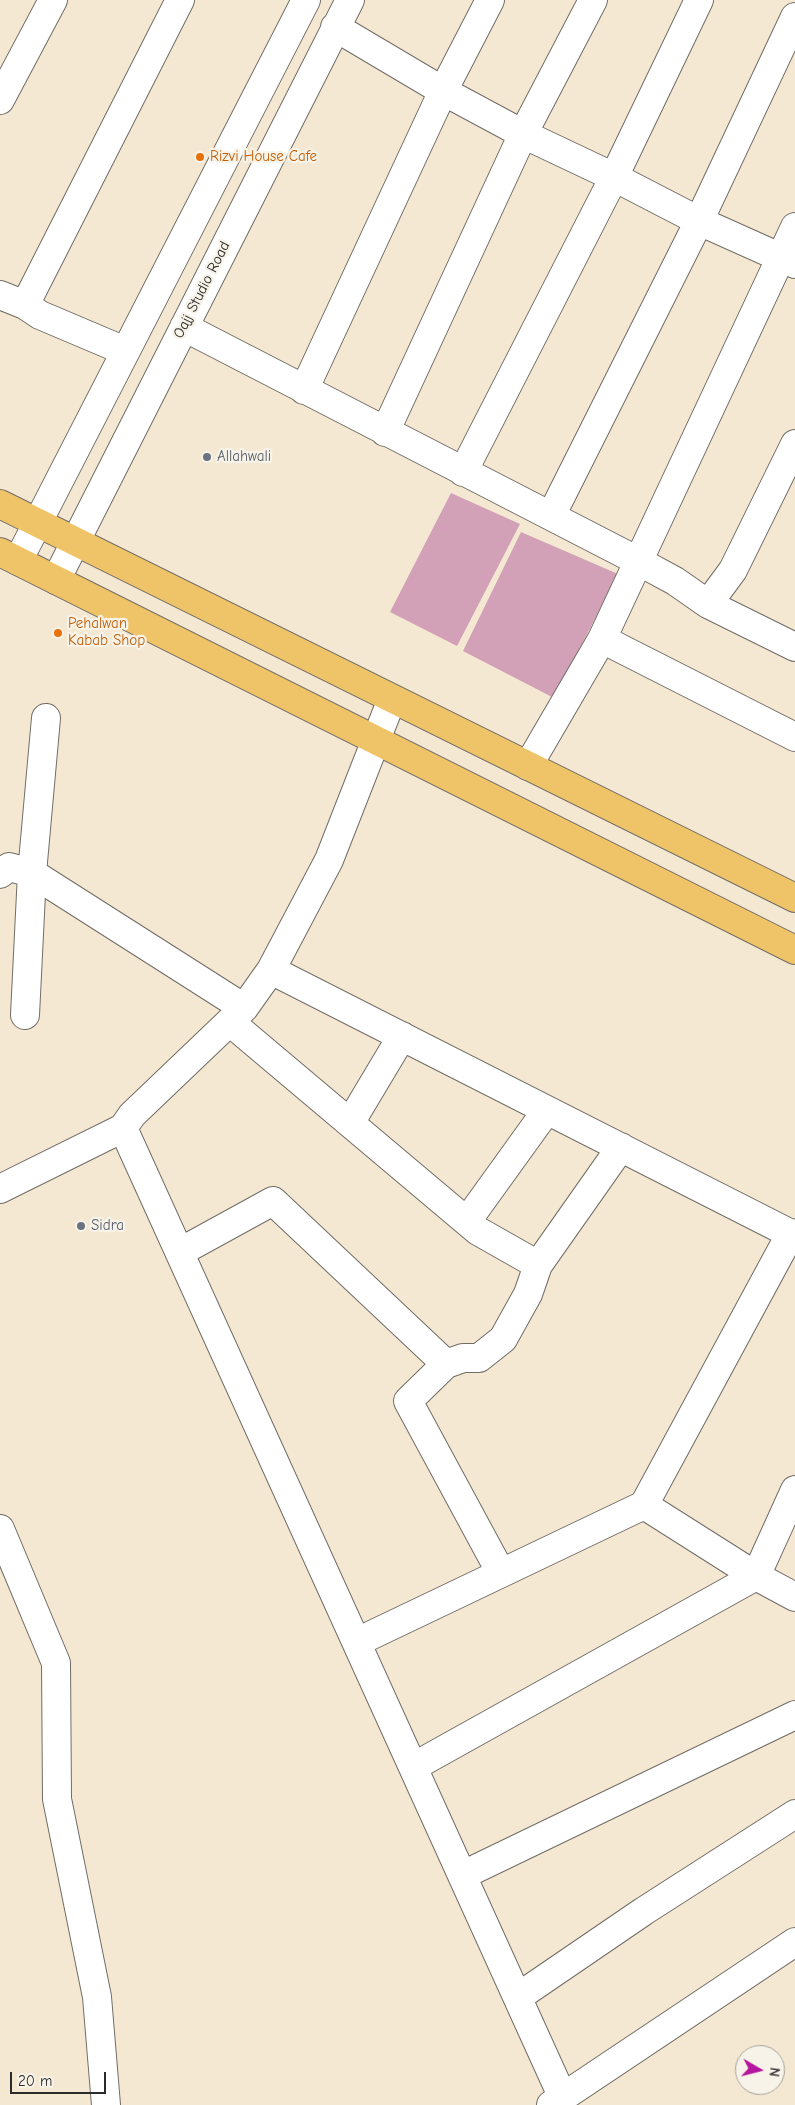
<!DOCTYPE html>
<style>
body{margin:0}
#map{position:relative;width:795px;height:2105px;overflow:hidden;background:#f4e8d3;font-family:"Comic Neue",sans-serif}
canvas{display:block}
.north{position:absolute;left:735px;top:2045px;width:50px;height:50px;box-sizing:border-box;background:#f7f3e8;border:1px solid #a5a39c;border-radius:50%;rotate:98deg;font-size:14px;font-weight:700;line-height:20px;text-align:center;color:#2b2b2b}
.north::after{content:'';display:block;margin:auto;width:18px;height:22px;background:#b5179e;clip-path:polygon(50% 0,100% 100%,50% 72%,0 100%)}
.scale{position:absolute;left:10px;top:2072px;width:96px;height:22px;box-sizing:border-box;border:2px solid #2b2b2b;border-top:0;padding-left:6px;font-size:15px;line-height:18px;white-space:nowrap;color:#2b2b2b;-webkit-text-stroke:4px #f7f3e8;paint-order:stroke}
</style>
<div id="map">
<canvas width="795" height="2105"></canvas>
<div class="north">N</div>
<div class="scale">20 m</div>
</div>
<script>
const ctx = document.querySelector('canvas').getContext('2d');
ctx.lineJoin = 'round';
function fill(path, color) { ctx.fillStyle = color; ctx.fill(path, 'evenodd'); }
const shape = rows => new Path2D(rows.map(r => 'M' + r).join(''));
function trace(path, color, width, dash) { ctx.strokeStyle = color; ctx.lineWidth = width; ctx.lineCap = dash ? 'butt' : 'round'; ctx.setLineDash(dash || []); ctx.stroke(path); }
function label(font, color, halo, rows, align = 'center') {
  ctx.font = font + ' "Comic Neue",sans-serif'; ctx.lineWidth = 4.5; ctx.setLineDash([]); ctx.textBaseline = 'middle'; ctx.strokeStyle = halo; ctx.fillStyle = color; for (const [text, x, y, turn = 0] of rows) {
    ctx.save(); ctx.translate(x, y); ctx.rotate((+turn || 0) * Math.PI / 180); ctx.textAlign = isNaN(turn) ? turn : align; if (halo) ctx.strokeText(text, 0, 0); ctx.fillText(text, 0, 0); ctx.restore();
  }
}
fill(shape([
 [451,493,520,524,457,646,390,612],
 [521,532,618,574,554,698,463,651]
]), '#d2a0b7');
const minor = shape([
 [335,27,443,91,523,134,614,177,699,221,795,264],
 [0,100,53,0],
 [795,227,602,639,795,737],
 [0,295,25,305,40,315,125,351],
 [25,305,180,0],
 [184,327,638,561,675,581,708,604,795,647],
 [304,390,443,91,490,0],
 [385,432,523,134,593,0],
 [463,472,614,177,699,0],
 [551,516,699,221,795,17],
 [18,561,306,0],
 [56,580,350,0],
 [708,604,733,570,795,444],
 [528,766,602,639],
 [0,874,9,867,32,873,244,1008],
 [271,970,795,1236],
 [25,1015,32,873,46,718],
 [230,1022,478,1231,538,1265],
 [350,1123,402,1036],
 [123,1128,563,2098],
 [0,1189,123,1128,132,1115,244,1008,271,970,329,860,392,699],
 [467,1221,547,1110],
 [180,1252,273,1201,446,1364],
 [644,1505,756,1576,795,1597],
 [0,1529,56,1663,57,1799,97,1997,106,2105],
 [501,1573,408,1401,446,1364,463,1358,479,1358,503,1339,528,1294,538,1265,621,1147],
 [357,1642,644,1505,791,1233],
 [413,1767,756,1576,795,1490],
 [463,1875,795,1715],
 [518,1997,644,1911,795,1814],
 [551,2105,795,1942]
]);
const major = shape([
 [0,504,795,898],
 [0,552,795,950]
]);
trace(minor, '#716d66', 30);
trace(major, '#716d66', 30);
trace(minor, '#fff', 28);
trace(major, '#efc469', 28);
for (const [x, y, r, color] of [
 [200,157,5,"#e8710a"],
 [207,457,5,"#6b7280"],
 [58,633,5,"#e8710a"],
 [81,1226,5,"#6b7280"]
]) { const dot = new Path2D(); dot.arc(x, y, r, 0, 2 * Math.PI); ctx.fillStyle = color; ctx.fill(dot); trace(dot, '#f7f3e8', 2); }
label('15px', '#c56008', '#f7f3e8', [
 ["Rizvi House Cafe",210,157],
 ["Pehalwan",68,624],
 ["Kabab Shop",68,641]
], 'left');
label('15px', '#2b2b2b', '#f7f3e8', [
 ["Oajj Studio Road",202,290,-63]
]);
label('15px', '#5b616d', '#f7f3e8', [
 ["Allahwali",217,457],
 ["Sidra",91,1226]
], 'left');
</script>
